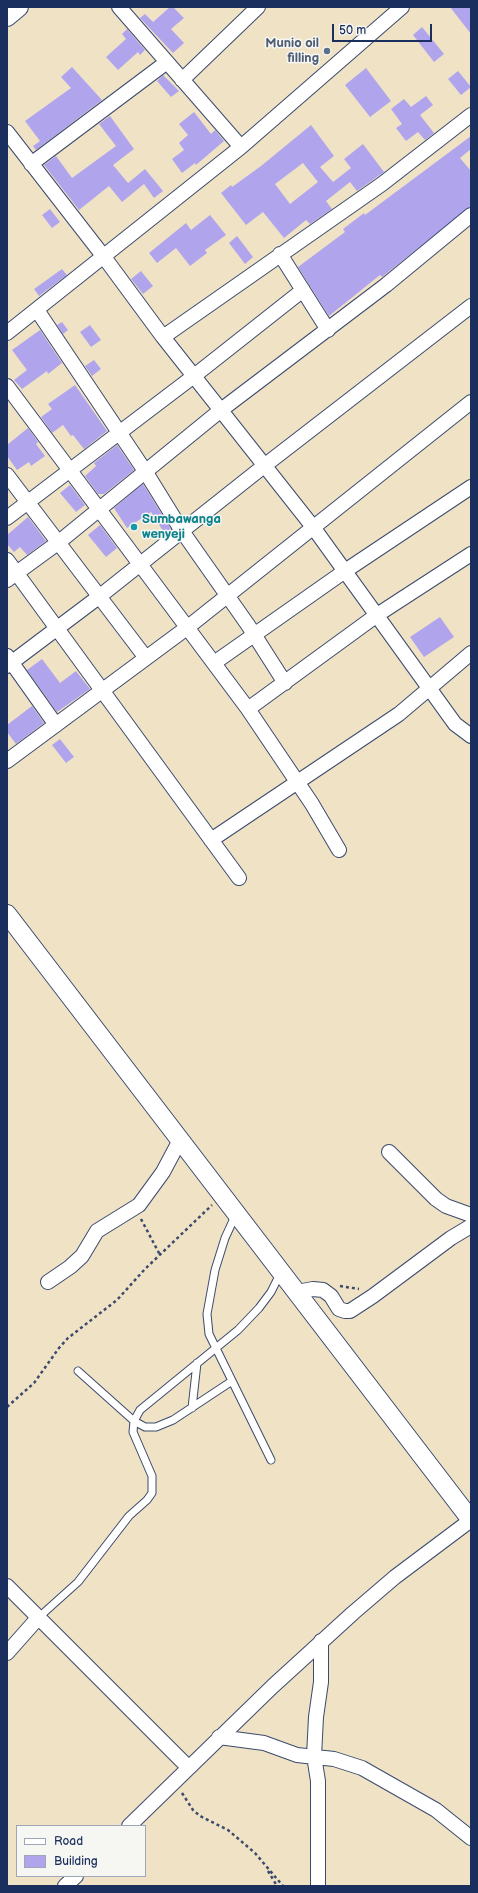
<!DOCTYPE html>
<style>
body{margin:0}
#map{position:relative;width:478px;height:1893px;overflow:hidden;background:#f0e2c5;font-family:"Balsamiq Sans",sans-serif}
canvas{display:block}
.frame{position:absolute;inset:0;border:8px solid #1b2f5e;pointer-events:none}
.legend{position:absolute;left:16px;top:1825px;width:130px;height:52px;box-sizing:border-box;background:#f6f6f2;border:1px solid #9ea6b7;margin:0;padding:5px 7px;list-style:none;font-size:12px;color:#1b2f5e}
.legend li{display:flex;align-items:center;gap:8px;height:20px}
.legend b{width:20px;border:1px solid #9ea6b7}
.scale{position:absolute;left:332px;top:24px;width:100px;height:18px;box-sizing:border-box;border:2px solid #1b2f5e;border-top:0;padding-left:5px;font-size:12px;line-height:14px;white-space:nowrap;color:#1b2f5e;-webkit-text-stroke:3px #f6f6f2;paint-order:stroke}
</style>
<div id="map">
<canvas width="478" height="1893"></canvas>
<div class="frame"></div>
<ul class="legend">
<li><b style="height:5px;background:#fff"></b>Road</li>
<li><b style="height:11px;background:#b0a5ed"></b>Building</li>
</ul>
<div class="scale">50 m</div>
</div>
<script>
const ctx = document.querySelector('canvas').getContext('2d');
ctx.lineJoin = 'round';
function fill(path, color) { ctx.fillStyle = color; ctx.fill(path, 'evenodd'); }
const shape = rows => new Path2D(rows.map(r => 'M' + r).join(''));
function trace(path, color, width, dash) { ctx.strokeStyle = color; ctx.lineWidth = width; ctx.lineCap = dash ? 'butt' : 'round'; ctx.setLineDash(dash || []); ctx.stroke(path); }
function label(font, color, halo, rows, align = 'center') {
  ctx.font = font + ' "Balsamiq Sans",sans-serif'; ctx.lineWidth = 3; ctx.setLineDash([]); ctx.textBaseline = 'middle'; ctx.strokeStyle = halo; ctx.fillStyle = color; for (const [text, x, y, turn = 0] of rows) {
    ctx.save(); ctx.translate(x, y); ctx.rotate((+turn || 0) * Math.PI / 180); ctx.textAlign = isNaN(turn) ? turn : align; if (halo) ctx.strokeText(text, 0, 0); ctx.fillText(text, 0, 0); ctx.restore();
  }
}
fill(shape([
 [170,7,173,7,184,18,171,29,184,43,173,53,140,18,145,14,153,22],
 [450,7,471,7,471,34],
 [422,27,444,54,434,62,413,35],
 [127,29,145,50,140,55,138,52,118,70,106,57,126,39,122,34],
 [72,67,102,100,36,150,33,146,40,141,25,121,71,88,61,77],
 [366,68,391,101,370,117,345,85],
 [458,71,471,87,461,95,448,79],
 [163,75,179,91,171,97,157,81],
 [426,96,433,105,420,115,434,133,425,140,418,132,406,141,396,128,402,124,391,109,404,99,411,107],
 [194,112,211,134,215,130,224,141,196,165,195,163,182,173,172,159,184,150,179,143,188,135,179,124],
 [110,116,134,149,113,165,128,183,145,169,163,191,154,198,144,184,122,202,109,186,79,210,44,165,56,156,72,178,116,146,99,124],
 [311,125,334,156,320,167,333,182,351,168,344,159,363,144,384,172,357,191,350,182,326,201,332,209,310,224,306,220,284,238,263,212,246,225,221,193,231,185,232,187,261,166],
 [303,163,318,182,290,204,275,184],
 [471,136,471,149,460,158,471,171,471,206,382,277,380,275,329,316,298,267,345,232,343,229,364,213,365,215],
 [50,209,60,222,52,228,42,215],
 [210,215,226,235,205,250,207,253,190,266,176,248,157,263,149,253,186,223,191,230],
 [237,236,253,257,245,264,229,243],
 [62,269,67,275,39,296,34,289],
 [141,271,153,286,143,294,131,279],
 [62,322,68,330,63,334,57,325],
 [90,325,101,340,91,347,80,332],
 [40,330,62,363,48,374,47,371,22,389,14,380,27,370,12,350],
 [94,360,101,369,92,376,85,366],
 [75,385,107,431,84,449,73,435,71,436,63,425,52,433,41,417,52,409,48,404],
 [28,428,38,442,36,444,45,456,31,466,29,462,17,470,7,456,7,445],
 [117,445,134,470,104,494,98,494,85,476,96,466,94,463],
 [143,484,171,529,165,534,151,512,127,528,114,508],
 [70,485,85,505,76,512,60,493],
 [28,517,46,541,27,555,20,547,14,552,7,544,7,535],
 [100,525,117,548,106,557,88,535],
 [440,617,454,637,424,657,410,637],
 [42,659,60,683,76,671,90,689,57,712,27,670],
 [32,706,44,723,16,744,7,732,7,725],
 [60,739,74,757,66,763,52,745]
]), '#b0a5ed');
const service = shape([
 [236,1214,225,1238,215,1270,207,1314,209,1334,271,1460],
 [78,1371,134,1421,145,1427,156,1427,173,1420,232,1381],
 [192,1408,197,1363],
 [38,1618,78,1582,129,1516,147,1500,152,1493,152,1476,133,1432,134,1421,140,1410,238,1330,259,1308,271,1292,280,1274]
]);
const minor = shape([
 [119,7,241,147],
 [182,80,258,7],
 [7,132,104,257,163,337,313,527,455,724,471,736],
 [31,164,167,62],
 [280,254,328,330],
 [37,310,145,471,182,531,248,625,285,683],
 [7,333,241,147,402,7],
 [163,337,382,184,471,115],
 [7,386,248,709,312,804,339,850],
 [7,475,146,658],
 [7,518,194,376,303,290],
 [7,560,239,878],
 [7,580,59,542,221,410,386,285,471,215],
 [7,656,56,725],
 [214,663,345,571,471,487],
 [7,666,100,596,264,466,471,306],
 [248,709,377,615,471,554],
 [7,761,188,627,471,402],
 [211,840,399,714,471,653],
 [389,1152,436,1199,446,1206,471,1215],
 [48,1282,70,1267,82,1256,97,1231,139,1205,163,1172,180,1140],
 [297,1292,313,1289,323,1290,331,1296,339,1309,345,1311,350,1311,373,1296,451,1238,471,1226],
 [7,1586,188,1767],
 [7,1653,38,1618],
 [219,1737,264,1743,297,1755,334,1759,362,1768,436,1810,471,1838],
 [129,1826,273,1686,353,1613,395,1577,471,1520],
 [65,1886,76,1876],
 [318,1886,318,1781,314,1756,316,1717,321,1682,321,1641]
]);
const tertiary = shape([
 [7,17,19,7],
 [7,914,471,1520]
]);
trace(service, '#3b4a6d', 9);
trace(minor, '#3b4a6d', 16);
trace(tertiary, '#3b4a6d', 20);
trace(shape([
 [141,1219,160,1255],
 [340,1286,359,1289],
 [7,1407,34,1383,59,1348,68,1338,117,1300,145,1269,212,1205],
 [182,1793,193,1810,200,1816,228,1830,255,1853,283,1886],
 [268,1871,277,1886]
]), '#3b4a6d', 2.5, [3, 3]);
trace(service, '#fff', 7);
trace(minor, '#fff', 14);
trace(tertiary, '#fff', 18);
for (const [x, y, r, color] of [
 [327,51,4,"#5c6f8a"],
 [134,527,4,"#0f9aa8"]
]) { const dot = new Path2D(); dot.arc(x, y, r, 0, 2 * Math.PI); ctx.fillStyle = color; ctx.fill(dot); trace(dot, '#f6f6f2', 1.5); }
label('bold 13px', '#4e5e75', '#f6f6f2', [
 ["Munio oil",319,44],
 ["filling",319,59]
], 'right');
label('bold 13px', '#0d838f', '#f6f6f2', [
 ["Sumbawanga",142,520],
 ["wenyeji",142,535]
], 'left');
</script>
